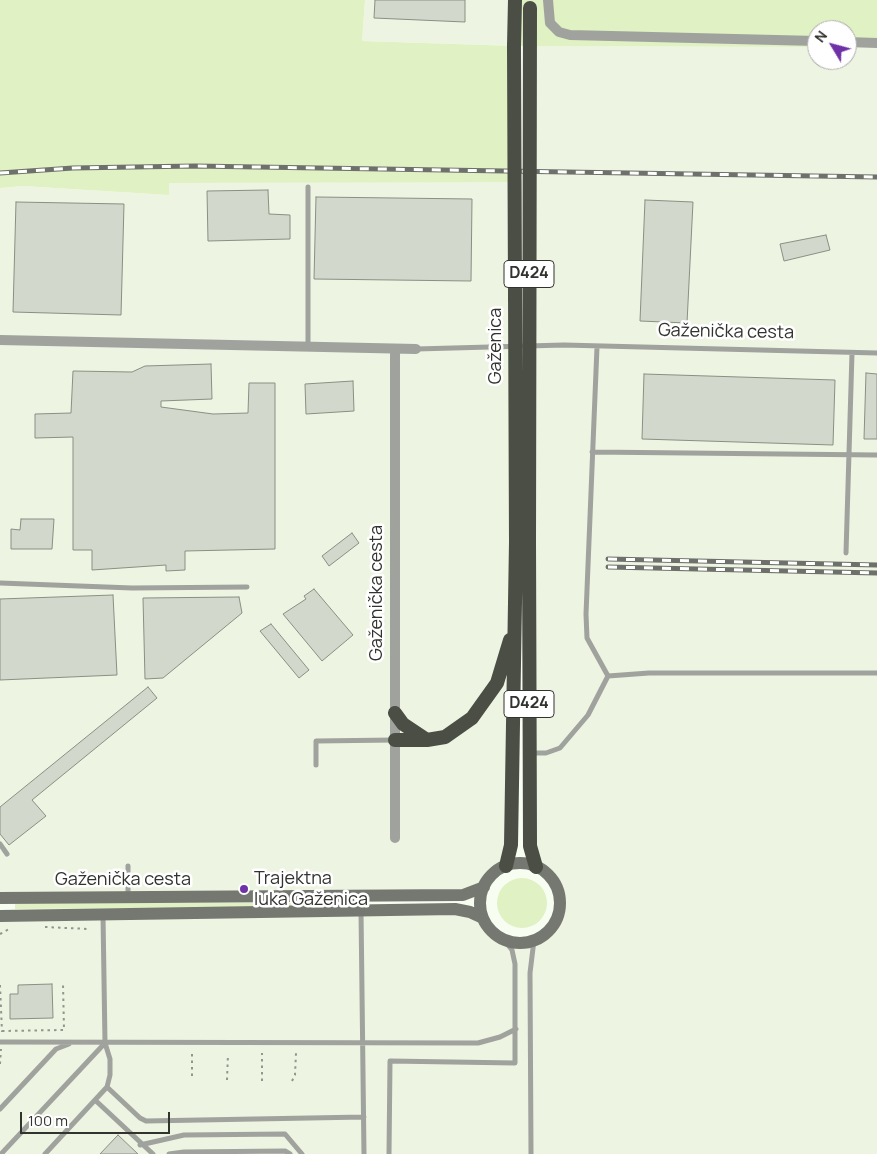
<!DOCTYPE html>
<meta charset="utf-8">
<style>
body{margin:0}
#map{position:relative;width:877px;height:1154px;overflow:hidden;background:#f8fdf1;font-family:Manrope,sans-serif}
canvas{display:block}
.north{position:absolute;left:807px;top:20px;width:50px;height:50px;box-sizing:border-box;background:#fff;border:1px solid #adadac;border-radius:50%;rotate:307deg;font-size:14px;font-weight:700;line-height:20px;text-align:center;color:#31332f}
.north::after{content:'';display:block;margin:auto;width:18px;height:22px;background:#6f31a6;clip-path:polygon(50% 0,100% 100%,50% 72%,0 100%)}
.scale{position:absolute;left:20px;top:1112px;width:150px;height:22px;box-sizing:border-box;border:2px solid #31332f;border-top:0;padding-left:6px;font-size:15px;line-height:18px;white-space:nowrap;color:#31332f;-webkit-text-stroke:4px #fff;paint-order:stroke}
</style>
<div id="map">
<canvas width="877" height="1154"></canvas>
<div class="north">N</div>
<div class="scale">100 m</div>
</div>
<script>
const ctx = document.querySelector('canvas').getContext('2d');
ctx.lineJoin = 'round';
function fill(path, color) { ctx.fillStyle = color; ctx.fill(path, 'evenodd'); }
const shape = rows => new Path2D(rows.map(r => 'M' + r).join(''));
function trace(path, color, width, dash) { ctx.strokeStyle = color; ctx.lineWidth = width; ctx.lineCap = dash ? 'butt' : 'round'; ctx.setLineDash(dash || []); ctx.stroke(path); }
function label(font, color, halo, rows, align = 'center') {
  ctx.font = font + ' Manrope,sans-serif'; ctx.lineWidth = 5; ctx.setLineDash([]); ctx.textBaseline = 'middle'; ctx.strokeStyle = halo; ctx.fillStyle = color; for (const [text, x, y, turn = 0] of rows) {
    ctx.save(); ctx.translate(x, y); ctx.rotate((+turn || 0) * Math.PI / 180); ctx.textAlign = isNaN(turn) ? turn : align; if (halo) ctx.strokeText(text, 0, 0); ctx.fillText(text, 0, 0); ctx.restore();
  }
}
fill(shape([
 [365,0,515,0,514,46,362,41],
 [530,46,817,47,817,60,847,60,847,47,877,47,877,1154,0,1154,0,916,455,909,483,918,497,936,519,943,541,937,557,919,560,904,557,889,549,876,536,867],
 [522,181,521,346,506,866,484,887,463,895,0,898,0,188,23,186,169,195,169,183]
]), '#edf4e1');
fill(shape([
 [0,0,365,0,362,41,514,46,515,0,877,0,877,47,847,47,847,30,817,30,817,47,515,46,510,182,169,183,169,195,23,186,0,188],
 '497 903a25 25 0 1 1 50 0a25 25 0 1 1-50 0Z',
 [15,903,329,903,329,907,15,909]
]), '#e0f1c3');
const building = shape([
 [375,0,465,0,465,22,374,18,375,0],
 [268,190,269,214,290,215,290,239,208,241,207,191,268,190],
 [316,197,472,199,471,281,314,279,316,197],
 [645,200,693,202,687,323,640,321,645,200],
 [16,202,124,204,121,315,13,312,16,202],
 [826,235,830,250,784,261,780,244,826,235],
 [211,364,212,399,161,401,161,407,213,414,248,413,249,383,275,383,275,549,185,551,185,570,166,571,166,565,92,570,92,550,73,550,73,437,35,438,35,414,71,413,73,371,132,372,145,366,211,364],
 [866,373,877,374,877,439,864,439,866,373],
 [644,374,835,380,833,445,642,439,644,374],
 [353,381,354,411,306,414,305,384,353,381],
 [21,519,54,519,52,549,11,549,11,529,20,530,21,519],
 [352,533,359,543,329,566,322,556,352,533],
 [314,589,353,635,322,661,283,614,306,599,304,596,314,589],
 [113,595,117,675,0,680,0,599,113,595],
 [239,597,242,613,163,678,145,679,143,598,239,597],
 [271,624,309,670,299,678,260,631,271,624],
 [148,687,157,698,32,800,46,816,9,845,0,834,0,807,148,687],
 [52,984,53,1018,10,1019,10,994,18,994,18,985,52,984],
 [118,1135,138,1154,100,1154,118,1135]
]);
fill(building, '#d3d8cc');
trace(building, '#8b9085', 1);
trace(shape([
 [45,927,89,929],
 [0,934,11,928],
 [0,985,2,1032],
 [2,1031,64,1030,63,984],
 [192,1054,192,1080],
 [0,1064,1,1049],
 [227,1080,228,1054],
 [262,1081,262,1053],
 [292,1081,295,1075,296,1053]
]), '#93968e', 2, [2.5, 4]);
trace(shape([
 [308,187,308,347],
 [416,349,564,345,877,353],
 [592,452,877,455],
 [846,553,852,353],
 [0,583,132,588,247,587],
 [608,676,649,673,877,673],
 [532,753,546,753,560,748,588,715,608,676,587,638,586,614,597,347],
 [316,765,316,741,394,740],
 [0,844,7,854],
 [128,866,128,896],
 [361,911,364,1154],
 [0,1042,478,1043,500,1037,516,1029],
 [107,1087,140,1118,146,1121,364,1117],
 [95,1100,153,1154],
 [0,1109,56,1049,69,1044],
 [140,1145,184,1135,285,1134,302,1154],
 [1,1154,105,1043],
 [45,1154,107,1087,110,1075,110,1059,105,1043,103,915],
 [169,1154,184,1152,285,1151,290,1154],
 [389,1154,390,1061,515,1063,515,964,512,950,504,940],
 [531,1154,530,973,534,940]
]), '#a0a29d', 5);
trace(shape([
 [548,0,550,23,559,32,570,35,817,41],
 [847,42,877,43],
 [0,340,416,349],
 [395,838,395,349]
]), '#a0a29d', 10);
trace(shape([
 '480 903a40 40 0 1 1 80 0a40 40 0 1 1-80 0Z',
 [0,898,463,895,484,887],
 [0,916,455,909,470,912,483,918]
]), '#757871', 12);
trace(shape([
 [514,46,515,0],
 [529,540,530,846,536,867],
 [395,713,403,724,427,740],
 [395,740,427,740,445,737,472,718,497,683,510,640],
 [506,866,511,845,516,542]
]), '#4a4e45', 14);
const rail = shape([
 [0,173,73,168,195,166,877,177],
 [608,559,877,565],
 [608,567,877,573]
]);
trace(rail, '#6e716b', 5);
trace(rail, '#fff', 3, [9]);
trace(shape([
 [514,46,516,542],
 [529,540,530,8]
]), '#4a4e45', 14);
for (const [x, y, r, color] of [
 [244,889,5,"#6f31a6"]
]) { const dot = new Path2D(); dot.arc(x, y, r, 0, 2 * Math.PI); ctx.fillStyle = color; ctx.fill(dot); trace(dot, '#fff', 2); }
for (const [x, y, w] of [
 [529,274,50],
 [529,704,50]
]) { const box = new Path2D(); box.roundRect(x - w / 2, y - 13.5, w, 27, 4); ctx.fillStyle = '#fff'; ctx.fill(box); trace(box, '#31332f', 1); }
label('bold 16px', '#31332f', null, [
 ["D424",529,274],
 ["D424",529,704]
]);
label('18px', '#31332f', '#fff', [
 ["Gaženička cesta",726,332,1],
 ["Gaženica",496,346,-90],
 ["Gaženička cesta",377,593,-90],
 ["Gaženička cesta",123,880]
]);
label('18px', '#31332f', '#fff', [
 ["Trajektna",254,879],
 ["luka Gaženica",254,900]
], 'left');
</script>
